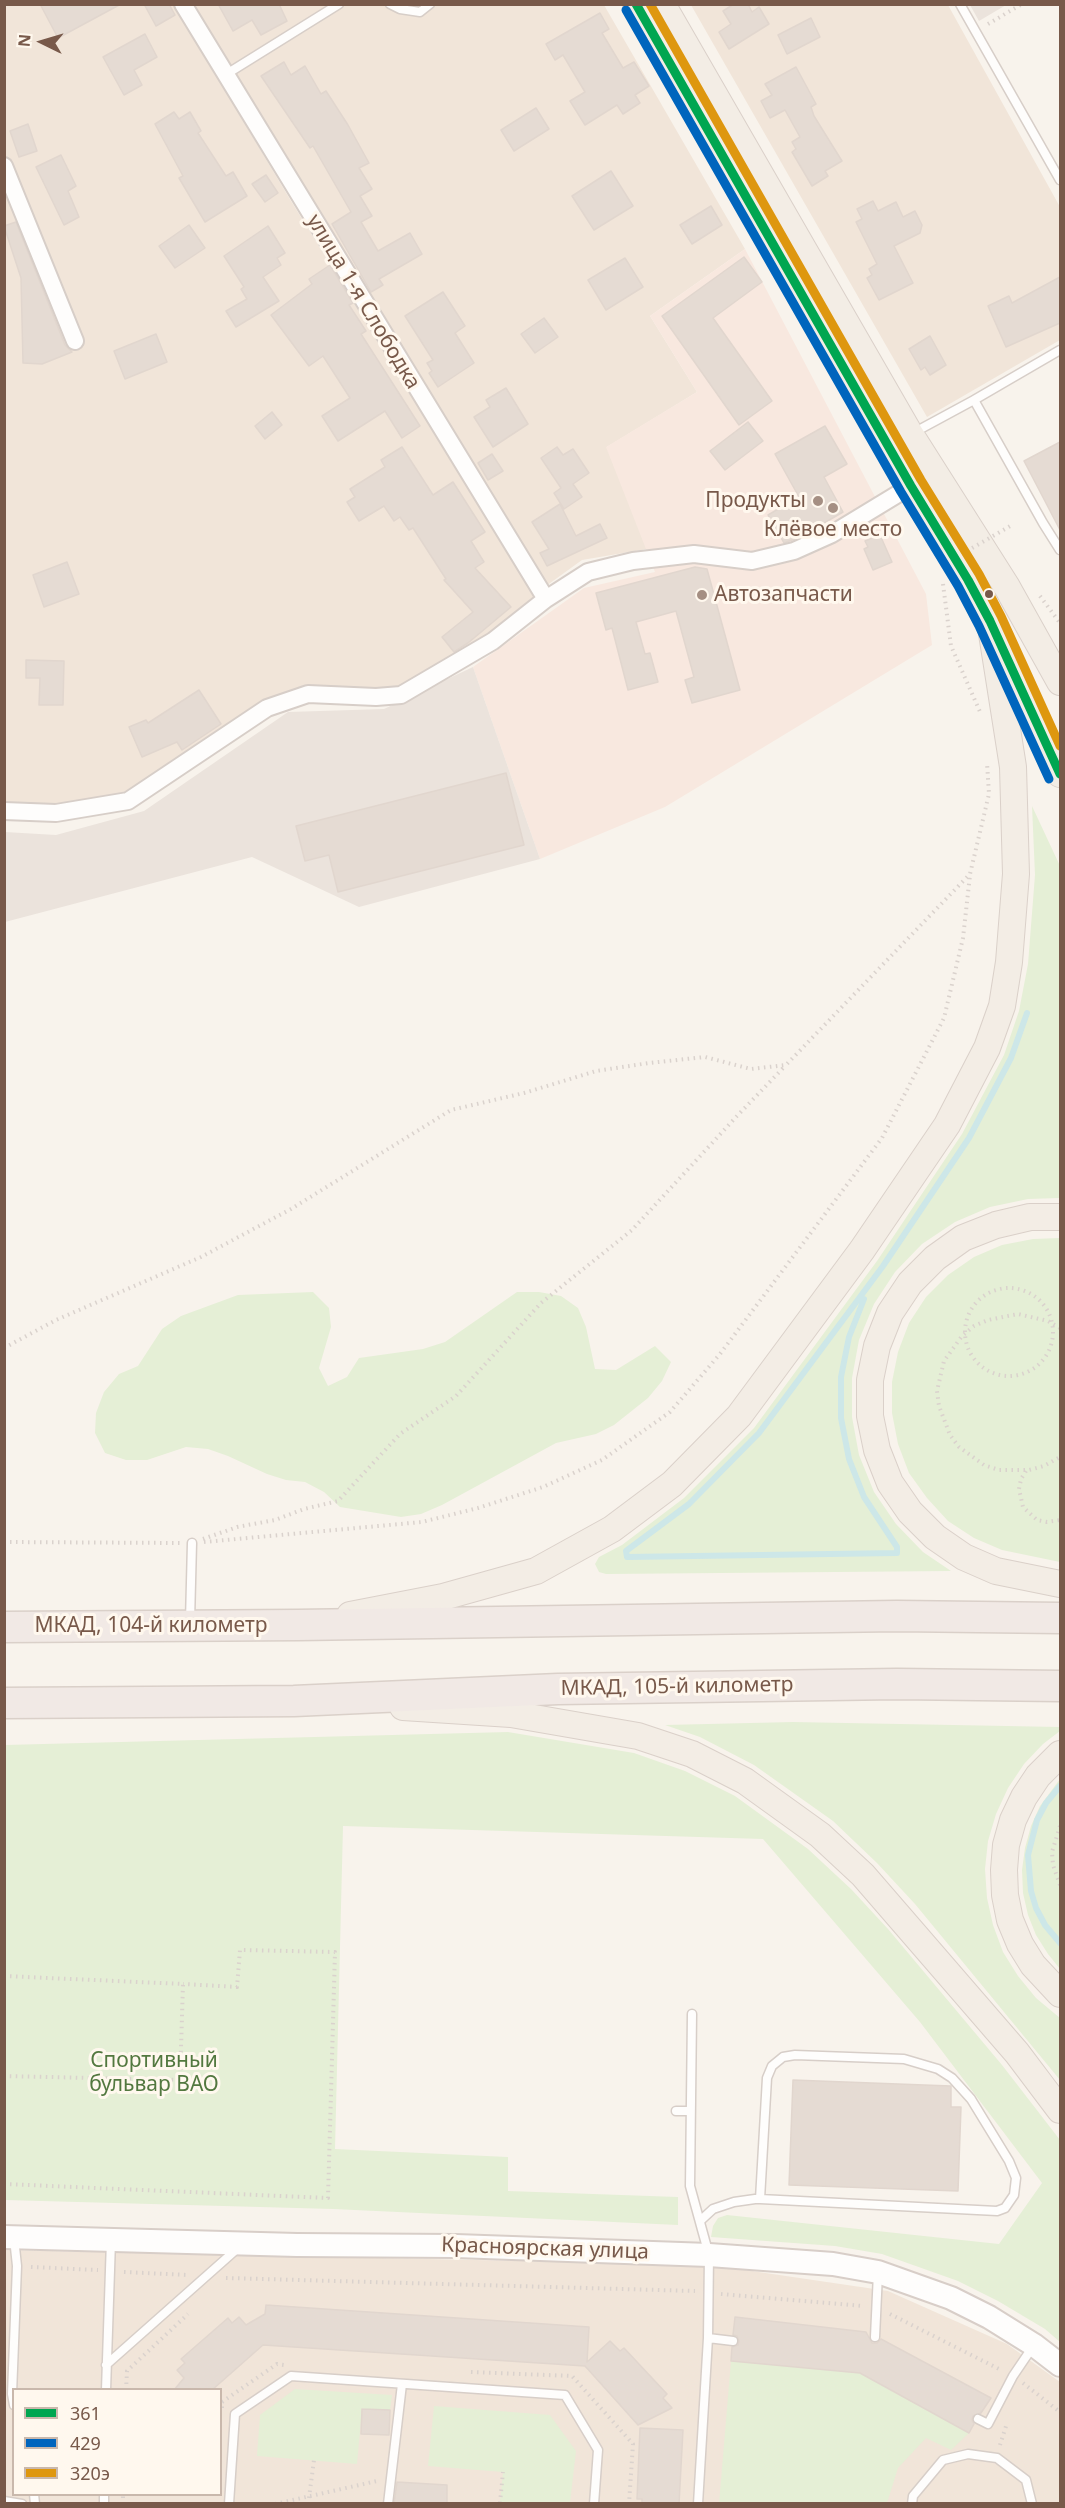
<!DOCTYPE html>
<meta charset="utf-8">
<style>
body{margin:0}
#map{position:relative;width:1065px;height:2508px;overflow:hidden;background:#f8f3ec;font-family:"Noto Sans",sans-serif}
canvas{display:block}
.frame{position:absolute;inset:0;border:6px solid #78594a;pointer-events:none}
.legend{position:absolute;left:12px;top:2388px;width:210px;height:108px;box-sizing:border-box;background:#fff8ee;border:2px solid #c9b8ac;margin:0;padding:8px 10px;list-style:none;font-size:18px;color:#78594a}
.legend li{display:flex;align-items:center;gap:12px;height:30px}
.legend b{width:30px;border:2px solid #c9b8ac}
.north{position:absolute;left:12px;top:12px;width:60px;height:60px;-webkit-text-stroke:4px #fff8ee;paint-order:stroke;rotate:275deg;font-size:16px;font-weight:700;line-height:24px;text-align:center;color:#78594a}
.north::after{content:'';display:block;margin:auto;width:21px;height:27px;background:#78594a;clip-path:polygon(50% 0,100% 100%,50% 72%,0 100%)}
</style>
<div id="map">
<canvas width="1065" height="2508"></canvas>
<div class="frame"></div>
<ul class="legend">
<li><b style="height:8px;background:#00a651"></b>361</li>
<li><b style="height:8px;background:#0065bd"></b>429</li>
<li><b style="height:8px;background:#de970f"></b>320э</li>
</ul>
<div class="north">N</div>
</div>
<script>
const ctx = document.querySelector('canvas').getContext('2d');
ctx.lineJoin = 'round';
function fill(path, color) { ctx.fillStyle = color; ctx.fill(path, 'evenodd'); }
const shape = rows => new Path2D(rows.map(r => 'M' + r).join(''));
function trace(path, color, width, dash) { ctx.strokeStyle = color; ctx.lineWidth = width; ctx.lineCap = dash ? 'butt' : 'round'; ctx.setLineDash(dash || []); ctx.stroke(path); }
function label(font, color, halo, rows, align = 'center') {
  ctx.font = font + ' "Noto Sans",sans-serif'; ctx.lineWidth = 6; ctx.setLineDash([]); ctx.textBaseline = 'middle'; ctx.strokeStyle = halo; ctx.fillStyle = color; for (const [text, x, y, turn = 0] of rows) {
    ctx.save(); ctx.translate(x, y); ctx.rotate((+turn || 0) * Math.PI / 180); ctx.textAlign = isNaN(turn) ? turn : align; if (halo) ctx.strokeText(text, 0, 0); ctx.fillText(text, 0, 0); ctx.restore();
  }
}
fill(shape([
 [5,5,174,5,291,201,536,597,488,635,399,687,376,689,333,686,306,686,263,701,125,794,56,806,5,803],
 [194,5,604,5,745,249,650,316,697,392,607,447,647,549,582,560,546,586],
 [691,5,948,5,1060,207,1060,340,927,417],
 [5,2250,711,2265,888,2291,1007,2344,1060,2382,1060,2503,5,2504],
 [14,2390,220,2390,220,2494,14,2494]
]), '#f1e5d9');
fill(shape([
 [745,249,926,594,932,645,665,807,540,859,473,667,584,588,655,572,606,447,697,392,650,316]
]), '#f8e8df');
fill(shape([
 [970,5,1006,5,979,21],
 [473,667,540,859,359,907,252,857,5,922,5,832,56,835,144,811,288,712,384,709]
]), '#ebe3dc');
fill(shape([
 [1032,806,1060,866,1060,1198,1028,1199,990,1207,955,1222,922,1244,895,1272,874,1304,859,1340,852,1378,852,1417,859,1455,874,1492,896,1524,923,1552,951,1571,606,1574,599,1572,595,1564,599,1557,622,1545,684,1498,754,1428,877,1261,962,1134,1004,1055,1019,1011,1028,964,1035,875],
 [1060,1238,1060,1562,1002,1550,974,1538,948,1521,927,1498,909,1473,898,1444,892,1413,892,1382,898,1352,909,1323,926,1297,948,1275,974,1257,1002,1245,1033,1239],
 [313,1292,329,1308,331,1327,319,1368,328,1386,347,1377,359,1358,423,1349,445,1342,517,1292,539,1292,561,1296,578,1308,586,1327,595,1369,616,1370,655,1346,671,1362,662,1381,648,1398,614,1425,596,1434,556,1443,442,1505,421,1514,401,1517,340,1507,324,1492,305,1482,286,1480,267,1474,228,1456,208,1449,186,1447,147,1460,126,1460,105,1453,95,1433,96,1413,104,1392,119,1374,138,1366,162,1329,181,1316,238,1295],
 [793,1722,1060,1727,1060,1731,1043,1744,1024,1764,1008,1788,996,1814,988,1841,985,1869,987,1898,993,1925,1003,1952,1018,1976,1036,1998,1060,2018,1060,2080,915,1904,877,1863,833,1821,754,1765,700,1737,665,1725],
 [508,1732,634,1753,685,1771,735,1796,808,1849,851,1889,888,1929,1002,2065,1060,2140,1060,2342,1045,2329,998,2301,958,2281,882,2254,835,2246,711,2237,713,2226,718,2218,727,2215,999,2244,1042,2183,920,2022,763,1839,343,1826,335,2149,508,2157,508,2191,678,2197,678,2225,333,2209,5,2200,5,1745],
 [1060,1779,1060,1969,1048,1954,1036,1935,1028,1915,1023,1893,1022,1870,1025,1848,1031,1826,1040,1806],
 [731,2361,860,2373,969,2433,951,2450,926,2438,898,2468,887,2503,719,2504],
 [295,2389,392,2395,390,2410,362,2409,357,2464,257,2456,260,2415],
 [434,2406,550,2415,576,2451,570,2503,500,2503,503,2472,428,2466]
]), '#e5efd6');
trace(shape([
 [864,1299,849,1337,841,1377,841,1418,849,1459,864,1497,897,1547,897,1553,627,1557,626,1551,689,1504,759,1433,883,1266,969,1138,1011,1058,1027,1013],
 [1060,1786,1046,1803,1037,1820,1028,1855,1031,1891,1036,1908,1045,1925,1060,1943]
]), '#cde7e8', 6);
const building = shape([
 [40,4,121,4,58,38,40,4],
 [144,4,169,4,175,15,156,26,144,4],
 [218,4,279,4,287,21,261,35,252,20,233,31,218,4],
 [734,4,748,4,752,12,759,7,769,24,729,49,719,32,731,24,723,11,734,4],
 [600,13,609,29,602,33,623,68,634,62,649,86,635,95,640,103,623,114,617,105,585,125,570,101,585,92,563,55,555,60,546,44,600,13],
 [811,18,820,37,787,54,778,35,811,18],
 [145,34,157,57,134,70,142,85,124,95,103,57,145,34],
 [284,62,291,75,305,66,321,94,326,91,348,125,369,163,359,168,372,189,360,196,372,216,361,222,378,251,410,233,422,254,379,279,383,285,371,292,332,224,351,212,313,146,310,148,261,76,284,62],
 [796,67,816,104,811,107,814,116,842,161,825,171,828,176,812,186,792,152,796,149,792,142,800,137,785,110,770,118,761,101,772,95,765,84,796,67],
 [536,108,549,129,514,151,501,130,536,108],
 [174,112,179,119,190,112,201,131,198,133,226,176,233,172,247,196,205,222,179,178,183,176,155,124,174,112],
 [28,124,37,151,19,157,10,131,28,124],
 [61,155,76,186,68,191,79,217,64,225,36,167,61,155],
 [611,171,633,206,594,230,572,196,611,171],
 [266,175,278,193,265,202,252,184,266,175],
 [873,201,878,211,896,202,903,217,915,211,922,225,920,233,894,246,913,283,879,300,867,278,872,275,869,269,877,264,856,222,862,219,857,209,873,201],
 [711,206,722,225,692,244,680,225,711,206],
 [16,222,65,345,72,352,42,364,23,363,21,278,4,226,16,222],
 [189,225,205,248,175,268,159,246,189,225],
 [268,226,285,253,277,258,281,265,263,277,279,301,236,327,226,311,247,299,241,289,244,287,224,256,268,226],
 [744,257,762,282,713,318,772,401,739,425,662,316,744,257],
 [625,258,643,287,606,310,588,280,625,258],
 [330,265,353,303,349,305,366,331,361,334,420,426,402,438,385,411,338,441,322,416,350,398,323,356,309,366,271,315,312,284,309,279,330,265],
 [1060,277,1060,323,1006,347,988,306,1009,296,1012,303,1060,277],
 [443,292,465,326,455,333,474,363,438,387,429,373,432,371,427,363,433,360,405,316,443,292],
 [544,318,558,337,535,353,521,334,544,318],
 [156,334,167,362,125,379,114,351,156,334],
 [930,336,946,365,930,375,925,367,921,370,909,349,930,336],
 [506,388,528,424,493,447,474,417,490,407,486,400,506,388],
 [272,412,282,425,265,439,255,426,272,412],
 [748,422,763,441,725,470,710,451,748,422],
 [825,426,847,464,824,477,843,512,800,537,784,543,768,515,799,497,775,454,825,426],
 [1060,442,1060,530,1024,461,1060,442],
 [402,447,433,495,453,482,485,532,471,541,484,562,475,568,511,607,468,643,454,652,442,637,473,612,444,580,446,579,413,528,409,530,400,517,394,521,384,506,359,521,347,502,355,497,350,489,385,467,381,460,402,447],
 [557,447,563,455,573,449,589,473,573,484,582,497,564,509,554,493,561,488,541,458,557,447],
 [492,454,503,471,488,480,478,463,492,454],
 [560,504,576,536,600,524,607,538,547,566,540,553,549,549,532,522,560,504],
 [880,535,892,562,873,570,864,549,868,547,865,541,880,535],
 [67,562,79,594,44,607,33,575,67,562],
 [695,567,707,569,740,690,692,703,685,680,694,677,676,611,636,622,645,654,650,653,658,682,628,690,612,628,606,630,596,593,695,567],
 [26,660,64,661,63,705,39,705,40,678,26,678,26,660],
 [199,690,221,724,182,750,177,742,142,757,129,727,146,720,148,723,199,690],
 [506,773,524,845,338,892,329,855,305,861,296,826,506,773],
 [793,2080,951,2086,951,2107,961,2107,958,2191,789,2185,793,2080],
 [266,2305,589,2327,587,2362,610,2341,620,2351,624,2348,667,2394,663,2398,672,2408,638,2425,585,2366,263,2345,212,2390,174,2390,184,2378,177,2370,185,2363,181,2359,228,2318,232,2323,239,2317,246,2325,265,2314,266,2305],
 [735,2317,866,2332,872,2343,877,2343,881,2339,991,2398,981,2413,973,2416,972,2420,974,2424,969,2433,860,2373,731,2361,732,2347,738,2345,739,2341,737,2336,733,2335,735,2317],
 [362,2409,390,2410,389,2435,361,2434,362,2409],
 [640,2428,683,2430,679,2504,642,2504,642,2499,637,2499,640,2428],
 [397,2482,447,2485,447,2504,394,2504,397,2482]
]);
fill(building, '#e5dbd3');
trace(building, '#e1d6ce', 1.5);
const lane = shape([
 [390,4,400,9,420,12,430,4],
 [960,4,1060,180],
 [225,75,339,4],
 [974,400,1060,350],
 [913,433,974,400,1043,523,1060,550],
 [190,1621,192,1543],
 [692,2014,690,2186,709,2255,708,2338,698,2504],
 [676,2111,690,2111],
 [700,2221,713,2209,734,2202,755,2199,760,2199,997,2211,1005,2208,1014,2195,1016,2178,1009,2161,971,2099,952,2078,938,2069,904,2059,795,2055,783,2057,772,2066,767,2078,760,2199],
 [875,2337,878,2273],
 [708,2338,733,2341],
 [106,2365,238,2248],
 [106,2390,111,2240],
 [14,2405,12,2394,17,2266,14,2238],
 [978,2419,988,2424,1013,2376,1034,2345],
 [34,2494,35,2504],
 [4,2501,22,2504],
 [104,2504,104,2494],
 [229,2504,235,2414,291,2376,565,2395,598,2450,594,2504],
 [388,2504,402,2384],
 [912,2504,913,2496,943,2460,968,2454,997,2458,1026,2480,1032,2504]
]);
const street = shape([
 [183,4,546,599],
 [4,166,75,341],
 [4,811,56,813,128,801,267,708,308,694,376,697,401,695,493,641,546,599,588,572,633,561,694,554,752,561,794,551,832,534,911,486]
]);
const secondary = shape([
 [4,2237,297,2245,456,2246,709,2255,833,2264,878,2272,951,2298,989,2317,1034,2345,1060,2365]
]);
const primary = shape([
 [636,4,911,486,968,580,990,621,1060,774],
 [662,4,910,434,1007,587,1060,682],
 [1060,1217,1030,1217,996,1225,963,1238,935,1258,910,1283,890,1313,877,1346,870,1380,870,1416,877,1450,890,1483,910,1512,935,1537,964,1557,996,1571,1060,1584],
 [350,1615,443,1597,536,1571,612,1529,672,1484,739,1416,862,1250,947,1125,987,1048,1002,1006,1009,962,1016,874,1013,767,990,621],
 [403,1707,511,1714,638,1736,692,1754,745,1781,820,1835,863,1875,1017,2053,1060,2110],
 [1060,1754,1038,1776,1024,1797,1013,1820,1006,1845,1004,1870,1005,1895,1010,1920,1020,1944,1033,1965,1060,1994]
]);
const highway = shape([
 [4,1627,298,1625,897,1616,1060,1618],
 [4,1703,294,1701,558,1689,897,1684,1060,1686]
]);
trace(lane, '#d7cec8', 11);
trace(street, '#d7cec8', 20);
trace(secondary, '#d8cec8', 26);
trace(primary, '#dad0c9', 28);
trace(highway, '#dad0c9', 33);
trace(shape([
 [988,24,1022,4],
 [943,584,951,646,981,714],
 [1040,596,1060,623],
 '965 1332a44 44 0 1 1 88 0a44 44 0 1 1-88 0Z',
 [1060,1328,1048,1321,1018,1314,988,1320,974,1326,962,1336,944,1361,937,1391,939,1406,950,1435,959,1447,984,1465,999,1470,1029,1470,1044,1466,1060,1457],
 [4,1348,56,1320,201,1257,291,1209,451,1110,524,1093,596,1071,649,1063,705,1057,751,1069,786,1065,970,874,989,794,987,763],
 [1026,1471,1021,1479,1019,1489,1023,1507,1037,1520,1047,1522,1060,1520],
 [203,1539,237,1527,275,1520,304,1509,338,1501,400,1434,456,1396,541,1303,632,1230,737,1116,786,1065],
 [4,1542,181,1543],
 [204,1542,422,1522,478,1508,543,1487,602,1460,670,1412,720,1354,882,1138,944,1018,963,938,970,875],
 [1060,1826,1052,1852,1053,1865,1060,1885],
 [4,1976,183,1984,180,2080,4,2076],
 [4,2184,328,2198,335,1952,240,1950,237,1987,183,1984],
 [31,2267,98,2270],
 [124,2272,188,2275],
 [226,2278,695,2291],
 [721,2294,863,2306],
 [890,2314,1001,2370],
 [471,2372,572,2376,633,2444,629,2504],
 [1023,2383,1060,2412],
 [126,2390,127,2371,188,2314],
 [222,2408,222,2402,277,2364,284,2365],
 [1000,2445,1007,2423],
 [309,2498,314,2460],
 [500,2503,503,2472],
 [123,2504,123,2494],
 [275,2504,377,2481]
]), '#dad2cd', 4, [1.5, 4.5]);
trace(lane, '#fefdfc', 8);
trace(street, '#fefdfc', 16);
trace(secondary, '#fefdfc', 22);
trace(primary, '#f3ede5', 26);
trace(highway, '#f1e9e5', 30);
trace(shape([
 [941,566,1012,525]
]), '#dad2cd', 4, [1.5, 4.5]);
trace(shape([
 [636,4,911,486,968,580,990,621,1060,774]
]), '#00a651', 9);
trace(shape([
 [626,10,901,492,958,586,979,626,1049,779]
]), '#0065bd', 9);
trace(shape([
 [650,4,921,480,979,574,1001,616,1060,746]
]), '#de970f', 9);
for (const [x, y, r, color] of [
 [818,501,6,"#a58f83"],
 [833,508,6,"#a58f83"],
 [989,594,5,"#78594a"],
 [702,595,6,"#a58f83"]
]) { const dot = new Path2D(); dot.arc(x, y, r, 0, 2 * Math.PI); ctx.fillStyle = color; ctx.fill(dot); trace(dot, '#fff8ee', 2); }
label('21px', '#78594a', '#fff8ee', [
 ["улица 1-я Слободка",363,302,59],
 ["МКАД, 104-й километр",151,1626],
 ["МКАД, 105-й километр",677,1687,-1],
 ["Красноярская улица",545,2249,2]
]);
label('21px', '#78594a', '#fff8ee', [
 ["Продукты",806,501],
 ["Клёвое место",833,530,"center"],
 ["Автозапчасти",714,595,"left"]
], 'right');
label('21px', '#52783f', '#fff8ee', [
 ["Спортивный",154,2061],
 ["бульвар ВАО",154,2085]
]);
</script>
